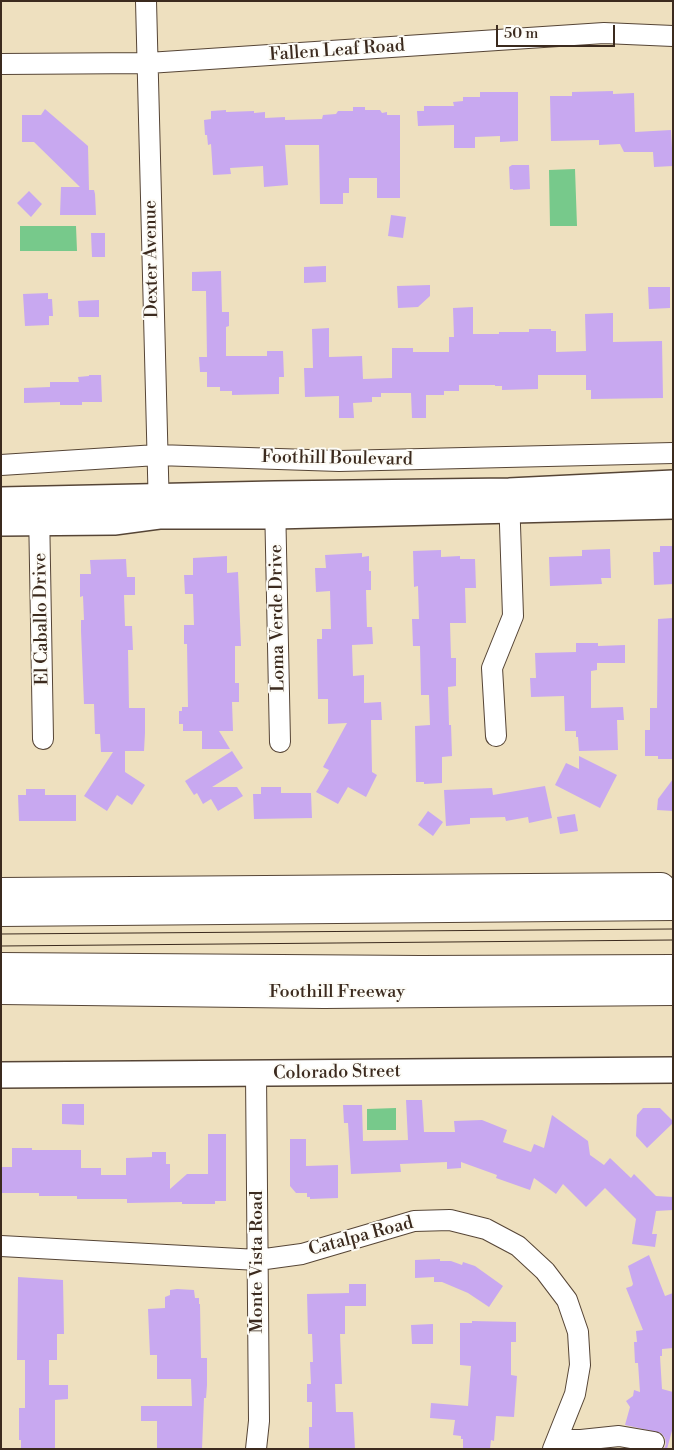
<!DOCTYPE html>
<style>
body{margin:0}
#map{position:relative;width:674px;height:1450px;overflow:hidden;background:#eee0bf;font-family:"Libre Bodoni",serif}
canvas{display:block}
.frame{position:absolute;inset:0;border:2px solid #3b2a1e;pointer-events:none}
.scale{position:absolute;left:496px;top:25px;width:119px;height:22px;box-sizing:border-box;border:2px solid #3b2a1e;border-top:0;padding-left:6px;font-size:15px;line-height:18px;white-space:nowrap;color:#3b2a1e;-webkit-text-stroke:4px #fdfcf7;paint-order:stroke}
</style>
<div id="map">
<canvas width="674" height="1450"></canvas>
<div class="frame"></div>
<div class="scale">50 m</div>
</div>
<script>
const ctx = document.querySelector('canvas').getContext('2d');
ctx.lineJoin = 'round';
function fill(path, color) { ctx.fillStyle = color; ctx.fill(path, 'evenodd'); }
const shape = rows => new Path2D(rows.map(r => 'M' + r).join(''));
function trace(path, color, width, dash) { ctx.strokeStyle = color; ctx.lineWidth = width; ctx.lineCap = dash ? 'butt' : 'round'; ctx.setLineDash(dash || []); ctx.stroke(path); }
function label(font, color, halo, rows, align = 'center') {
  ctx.font = font + ' "Libre Bodoni",serif'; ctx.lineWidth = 4; ctx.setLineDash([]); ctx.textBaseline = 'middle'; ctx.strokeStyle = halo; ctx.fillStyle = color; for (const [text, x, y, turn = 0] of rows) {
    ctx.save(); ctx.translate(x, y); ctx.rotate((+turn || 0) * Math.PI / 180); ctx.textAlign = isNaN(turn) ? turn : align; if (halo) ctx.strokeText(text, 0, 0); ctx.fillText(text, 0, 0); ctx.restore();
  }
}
fill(shape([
 [575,169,577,226,550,226,549,170],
 [20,226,76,226,77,251,20,251],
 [396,1108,396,1130,367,1130,367,1109]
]), '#77c98b');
fill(shape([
 [613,91,613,94,634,93,635,132,671,130,673,166,654,167,653,152,624,152,620,144,599,145,599,140,551,141,550,96,572,96,572,92],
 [480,92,518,92,518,141,500,142,500,136,475,137,475,148,454,148,454,125,418,126,417,111,424,111,424,106,454,106,453,102,463,101,463,97,480,97],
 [353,107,365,107,365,110,380,110,382,113,387,112,387,115,400,115,400,198,377,198,377,178,349,178,349,193,343,193,343,204,320,204,319,145,285,145,288,185,264,187,263,166,230,168,231,174,213,175,211,144,208,145,207,135,205,135,204,120,211,119,211,111,226,110,226,112,254,111,254,113,265,112,265,118,285,117,285,120,322,119,323,115,336,114,338,111,353,111],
 [45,109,88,146,89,190,94,190,95,194,96,215,60,215,61,187,80,187,34,142,22,142,22,115,41,115],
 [512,165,529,165,530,189,513,190,513,189,510,189,509,167],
 [29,191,42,204,31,217,17,203],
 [391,215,406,217,403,238,388,236],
 [91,233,105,233,105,257,92,257],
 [326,266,326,282,304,283,304,267],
 [221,271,222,312,229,312,229,326,226,327,226,356,267,356,267,351,283,351,284,377,279,377,279,394,232,395,232,391,220,391,220,387,207,387,207,372,200,372,199,357,207,357,206,291,192,291,192,272],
 [430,285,430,296,418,307,398,308,397,286],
 [648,287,670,287,670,308,649,309],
 [48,293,48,299,52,299,53,316,49,316,49,325,25,326,23,294],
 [99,300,99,317,79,317,78,301],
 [473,307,473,334,499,334,499,332,529,332,529,329,551,329,551,331,556,331,556,352,586,351,585,314,613,313,613,342,662,341,663,398,591,399,591,390,586,390,586,375,538,375,538,389,502,390,502,386,495,386,495,385,459,385,459,391,444,391,444,395,426,395,426,418,412,418,411,393,381,393,381,397,372,397,372,402,353,403,354,418,339,418,339,396,305,397,304,368,313,368,312,329,329,328,329,357,362,356,363,379,392,378,392,348,413,348,413,352,449,352,449,337,454,337,453,308],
 [89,375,101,375,102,402,82,402,82,405,60,405,60,402,24,403,24,388,50,387,50,382,79,382,78,377,89,376],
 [660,546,673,546,673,584,654,585,653,552,660,552],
 [610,549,611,578,601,578,602,584,550,586,549,557,582,556,582,550],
 [441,550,441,557,460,556,460,559,475,559,476,588,465,588,466,623,450,623,451,658,456,658,456,686,448,687,449,725,451,725,452,756,442,757,442,783,424,784,424,782,416,782,415,726,430,725,429,695,421,695,420,646,413,646,412,619,419,619,418,586,414,587,413,551],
 [362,553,362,557,369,556,369,571,371,571,371,590,366,590,367,627,372,627,373,644,352,645,353,676,364,675,364,703,381,702,382,720,371,720,372,772,377,775,366,797,348,787,338,804,316,792,329,770,323,767,347,723,328,724,328,699,318,699,317,639,322,639,322,629,331,629,330,591,316,592,315,568,326,568,325,555],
 [227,556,227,573,238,572,241,646,235,646,235,683,239,683,239,702,232,702,233,731,219,731,230,749,202,749,202,731,183,731,183,724,179,724,179,711,182,711,182,707,188,707,187,644,184,644,184,625,194,625,193,594,185,594,184,575,193,575,193,558],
 [126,559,127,577,135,577,135,595,124,595,125,626,132,626,133,650,128,650,129,708,145,708,145,733,144,751,125,751,125,772,145,785,132,805,117,795,107,811,84,796,113,752,101,752,100,734,95,734,94,704,84,704,81,631,81,620,84,620,83,596,80,597,80,574,91,574,90,560],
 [673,618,673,759,658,759,658,756,645,756,645,730,650,730,650,708,657,708,658,619],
 [576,643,598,643,598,646,625,645,625,663,597,663,597,670,591,671,591,708,623,707,624,720,617,720,618,750,579,751,578,737,576,737,576,731,565,731,564,696,531,697,530,678,536,678,535,653,576,652],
 [232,751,243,768,212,787,237,787,243,796,218,811,211,799,203,804,197,793,194,795,185,781],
 [579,756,617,775,600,808,555,785,566,763,579,769],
 [673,779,673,811,657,810,658,799],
 [545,786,552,818,529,823,528,817,506,821,505,817,470,818,470,824,446,826,444,790,492,788,493,795],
 [261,787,281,787,281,793,311,793,312,818,254,819,253,794,261,794],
 [26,789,45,789,45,795,76,795,76,821,19,821,18,795,26,795],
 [428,811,443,822,433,836,418,825],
 [575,814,578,831,560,834,557,817],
 [406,1100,422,1100,424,1132,455,1132,454,1121,482,1120,507,1130,503,1142,531,1152,534,1144,544,1148,552,1115,588,1141,590,1155,604,1165,610,1158,631,1178,634,1174,656,1196,673,1197,673,1210,656,1211,652,1234,657,1234,655,1247,632,1244,636,1219,605,1188,586,1207,563,1184,556,1194,534,1178,530,1190,496,1178,497,1175,461,1162,461,1168,447,1169,447,1162,400,1164,401,1172,351,1174,348,1123,344,1123,343,1105,362,1105,363,1141,408,1140],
 [62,1104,84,1104,84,1125,62,1124],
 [643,1108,660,1108,673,1121,673,1123,647,1148,636,1136,637,1115],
 [208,1134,226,1134,226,1201,215,1201,215,1204,182,1204,182,1202,127,1203,127,1199,77,1199,77,1196,39,1196,39,1193,1,1193,1,1167,12,1167,12,1148,32,1148,32,1150,81,1150,81,1168,101,1168,101,1175,126,1175,126,1158,152,1157,152,1152,166,1152,166,1164,170,1164,170,1189,187,1174,208,1174],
 [290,1139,306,1139,306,1166,338,1165,338,1198,310,1199,310,1197,307,1197,307,1193,296,1193,290,1186],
 [649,1255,665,1296,673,1293,673,1348,662,1349,662,1356,660,1356,662,1389,673,1392,673,1427,667,1449,664,1449,666,1444,665,1438,661,1433,625,1425,630,1407,626,1401,633,1396,634,1390,640,1392,638,1363,635,1363,634,1342,637,1342,636,1331,643,1330,626,1288,632,1286,633,1284,628,1266],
 [440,1259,440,1261,451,1261,462,1265,463,1262,475,1266,503,1286,489,1307,468,1293,442,1282,434,1282,434,1277,415,1278,415,1260],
 [18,1277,63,1280,64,1334,57,1334,57,1360,49,1360,49,1385,68,1385,68,1399,55,1400,55,1449,21,1448,21,1440,19,1440,19,1408,25,1408,25,1360,17,1360],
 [349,1284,366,1284,366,1306,345,1306,345,1334,340,1334,342,1384,335,1384,336,1412,353,1412,355,1449,309,1449,309,1427,312,1427,312,1402,307,1402,307,1384,311,1384,310,1362,313,1362,312,1334,308,1334,307,1294,349,1293],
 [177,1289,194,1290,195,1298,199,1298,199,1304,200,1304,201,1358,207,1358,207,1385,206,1398,204,1398,202,1449,157,1449,157,1421,141,1421,141,1406,192,1406,191,1379,157,1379,157,1355,150,1355,148,1309,165,1308,165,1297,170,1295,170,1290],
 [472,1321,516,1322,516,1342,511,1342,511,1375,517,1376,514,1417,496,1416,494,1441,491,1440,490,1449,463,1449,463,1439,461,1439,461,1436,453,1435,455,1420,430,1418,431,1403,468,1406,471,1366,460,1365,460,1323,472,1323],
 [433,1324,433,1344,412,1344,411,1325]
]), '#c8a8f0');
const minor = shape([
 [146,1,159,512],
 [1,64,148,63,604,33,673,36],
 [1,465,157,455,339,461,673,453],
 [275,501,280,742],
 [39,508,43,739],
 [496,736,492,668,513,616,509,495],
 [1,1246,258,1260,302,1254,414,1221,450,1220,486,1229,518,1246,545,1271,567,1300,578,1332,580,1365,575,1394,553,1449],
 [557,1440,581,1440,619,1436,654,1442],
 [256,1449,259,1421,256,1074]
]);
const major = shape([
 [1,500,275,494,509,491,673,483],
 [1,523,114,522,159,516,275,516,673,506],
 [1,1075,673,1070]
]);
const highway = shape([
 [1,892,661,887],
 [1,912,673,906],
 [1,967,421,970,673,969],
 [1,990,324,994,673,991]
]);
trace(minor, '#564536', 22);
trace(major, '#564536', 28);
trace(highway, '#564536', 30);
trace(minor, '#fff', 20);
trace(major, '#fff', 25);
trace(highway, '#fff', 28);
trace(shape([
 [1,934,673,929],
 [1,946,673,940]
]), '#3b2a1e', 1);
label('18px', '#3b2a1e', '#fdfcf7', [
 ["Fallen Leaf Road",337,51,-4],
 ["Dexter Avenue",152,259,-91],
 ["Foothill Boulevard",337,459,1],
 ["Loma Verde Drive",278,618,-91],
 ["El Caballo Drive",42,619,-91],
 ["Foothill Freeway",337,993],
 ["Colorado Street",337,1073,-1],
 ["Catalpa Road",361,1237,-15],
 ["Monte Vista Road",258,1262,-90]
]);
</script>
